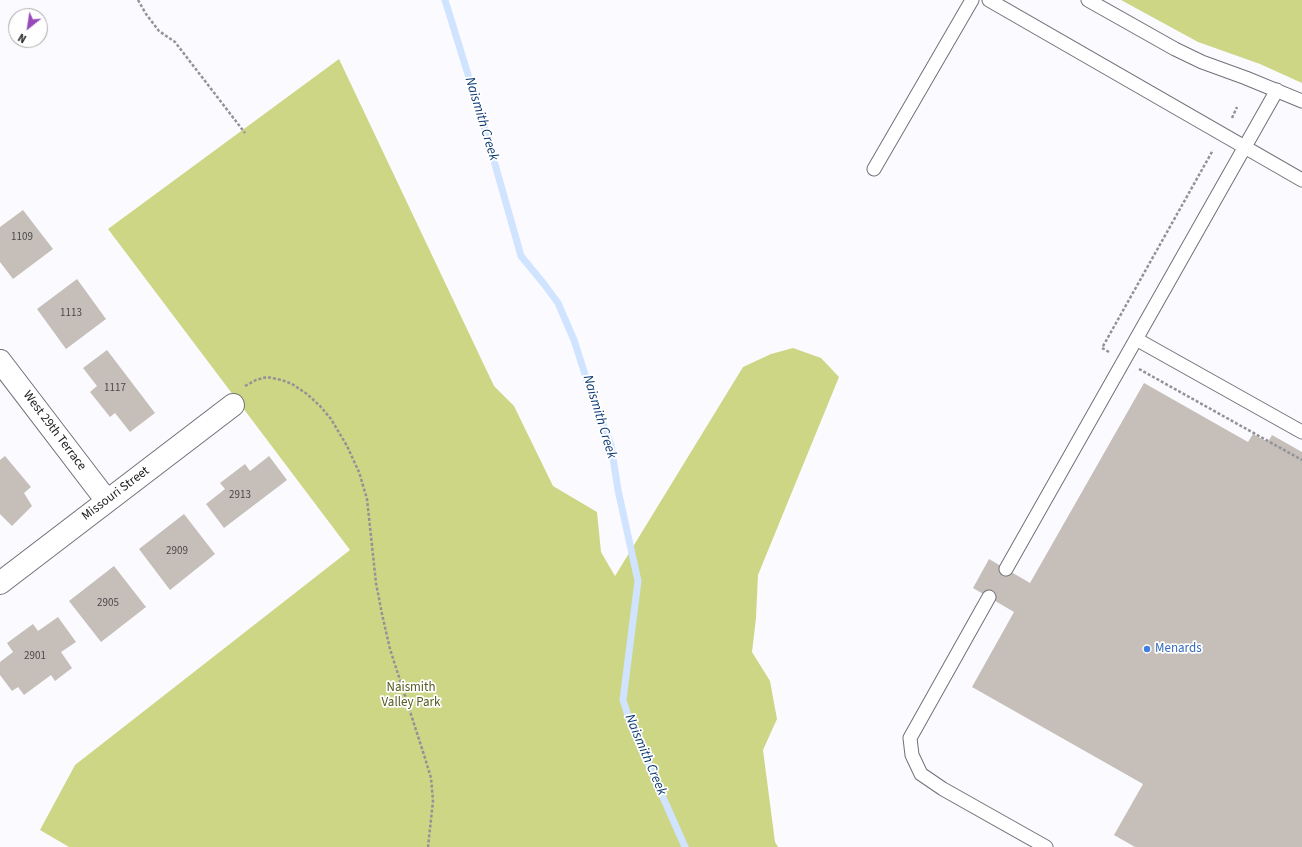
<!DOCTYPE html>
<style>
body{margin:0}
#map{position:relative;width:1302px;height:847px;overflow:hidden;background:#fbfbff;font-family:"Source Sans 3",sans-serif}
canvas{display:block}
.north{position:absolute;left:8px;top:8px;width:40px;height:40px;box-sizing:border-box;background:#fff;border:1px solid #a7a7a8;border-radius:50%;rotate:210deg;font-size:11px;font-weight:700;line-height:16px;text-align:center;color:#222225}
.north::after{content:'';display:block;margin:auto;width:14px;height:18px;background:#964abb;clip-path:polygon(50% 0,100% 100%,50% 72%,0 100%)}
</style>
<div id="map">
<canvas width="1302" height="847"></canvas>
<div class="north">N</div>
</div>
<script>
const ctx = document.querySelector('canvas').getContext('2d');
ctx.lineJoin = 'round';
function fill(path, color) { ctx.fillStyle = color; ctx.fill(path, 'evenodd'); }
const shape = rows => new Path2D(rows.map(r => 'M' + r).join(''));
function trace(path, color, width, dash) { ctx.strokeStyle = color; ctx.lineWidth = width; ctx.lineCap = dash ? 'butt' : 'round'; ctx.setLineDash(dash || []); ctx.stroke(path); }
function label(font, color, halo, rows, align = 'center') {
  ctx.font = font + ' "Source Sans 3",sans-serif'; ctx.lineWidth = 3.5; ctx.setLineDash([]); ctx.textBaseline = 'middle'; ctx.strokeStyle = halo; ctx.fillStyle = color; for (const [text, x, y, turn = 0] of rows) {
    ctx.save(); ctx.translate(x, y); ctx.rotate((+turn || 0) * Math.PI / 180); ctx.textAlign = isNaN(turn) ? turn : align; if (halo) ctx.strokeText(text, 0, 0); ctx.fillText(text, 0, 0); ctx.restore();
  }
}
fill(shape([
 [1121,0,1302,0,1302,83,1260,64,1198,42],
 [339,59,494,386,514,406,553,486,597,512,601,552,615,576,743,367,771,354,793,348,821,358,839,377,758,575,756,618,752,652,770,681,777,719,763,750,775,842,778,847,69,847,40,830,75,765,350,550,108,229]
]), '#cdd684');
trace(shape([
 [445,0,487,136,521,256,544,284,558,303,574,340,590,390,611,445,618,490,638,581,623,700,631,725,685,847]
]), '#d0e3ff', 7);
fill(shape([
 [23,210,53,249,13,279,0,262,0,227],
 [77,279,106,319,66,349,37,309],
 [107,350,155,413,130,432,115,413,110,417,90,392,97,386,83,368],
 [1144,383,1248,442,1253,434,1268,442,1272,435,1302,452,1302,847,1135,847,1114,835,1143,784,972,687,1014,612,973,588,989,559,1030,583],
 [5,456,31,487,24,493,32,506,12,526,0,514,0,460],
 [269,456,287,480,224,528,206,504,225,489,220,483,245,464,250,471],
 [184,514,215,554,170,590,139,549],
 [114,566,146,607,101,642,69,601],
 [58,617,76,642,61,652,72,668,55,681,51,675,24,695,18,687,12,691,0,675,0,662,13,652,7,643,33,624,38,631]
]), '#c5beb9');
const lane = shape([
 [989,0,1302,180],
 [1088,0,1175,49,1202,62,1246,78,1302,101],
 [874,169,972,0],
 [1136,339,1302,432],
 [1006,569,1277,90],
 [989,597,910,738,912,755,921,774,943,789,1046,847]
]);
const street = shape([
 [0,361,107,501],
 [0,583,233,405]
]);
trace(lane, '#717279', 15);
trace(street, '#717279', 24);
trace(shape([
 [138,0,146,14,159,31,175,42,245,133],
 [1232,118,1237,107],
 [1109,352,1102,348,1213,150],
 [1139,369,1302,460],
 [245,386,256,380,267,377,282,380,292,384,307,394,320,406,331,419,347,446,359,472,367,499,376,583,382,614,390,649,425,758,431,778,433,801,428,847]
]), '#939397', 2.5, [3, 2]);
trace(lane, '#fff', 13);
trace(street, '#fff', 22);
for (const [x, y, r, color] of [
 [1147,649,4,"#3f7fe0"]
]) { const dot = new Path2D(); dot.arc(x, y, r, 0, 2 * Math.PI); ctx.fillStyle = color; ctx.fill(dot); trace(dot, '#fff', 1.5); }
label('11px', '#4b494a', null, [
 ["1109",22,238],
 ["1113",71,314],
 ["1117",115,389],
 ["2913",240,496],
 ["2909",177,552],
 ["2905",108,604],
 ["2901",35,657]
]);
label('13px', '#222225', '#fff', [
 ["West 29th Terrace",54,431,53],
 ["Missouri Street",116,494,-37]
]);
label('13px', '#366cbe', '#fff', [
 ["Menards",1155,649]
], 'left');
label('13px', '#565c20', '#fff', [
 ["Naismith",411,688],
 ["Valley Park",411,703]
]);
label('italic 14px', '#0a3871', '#fff', [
 ["Naismith Creek",481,119,73],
 ["Naismith Creek",599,417,73],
 ["Naismith Creek",645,755,67]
]);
</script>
